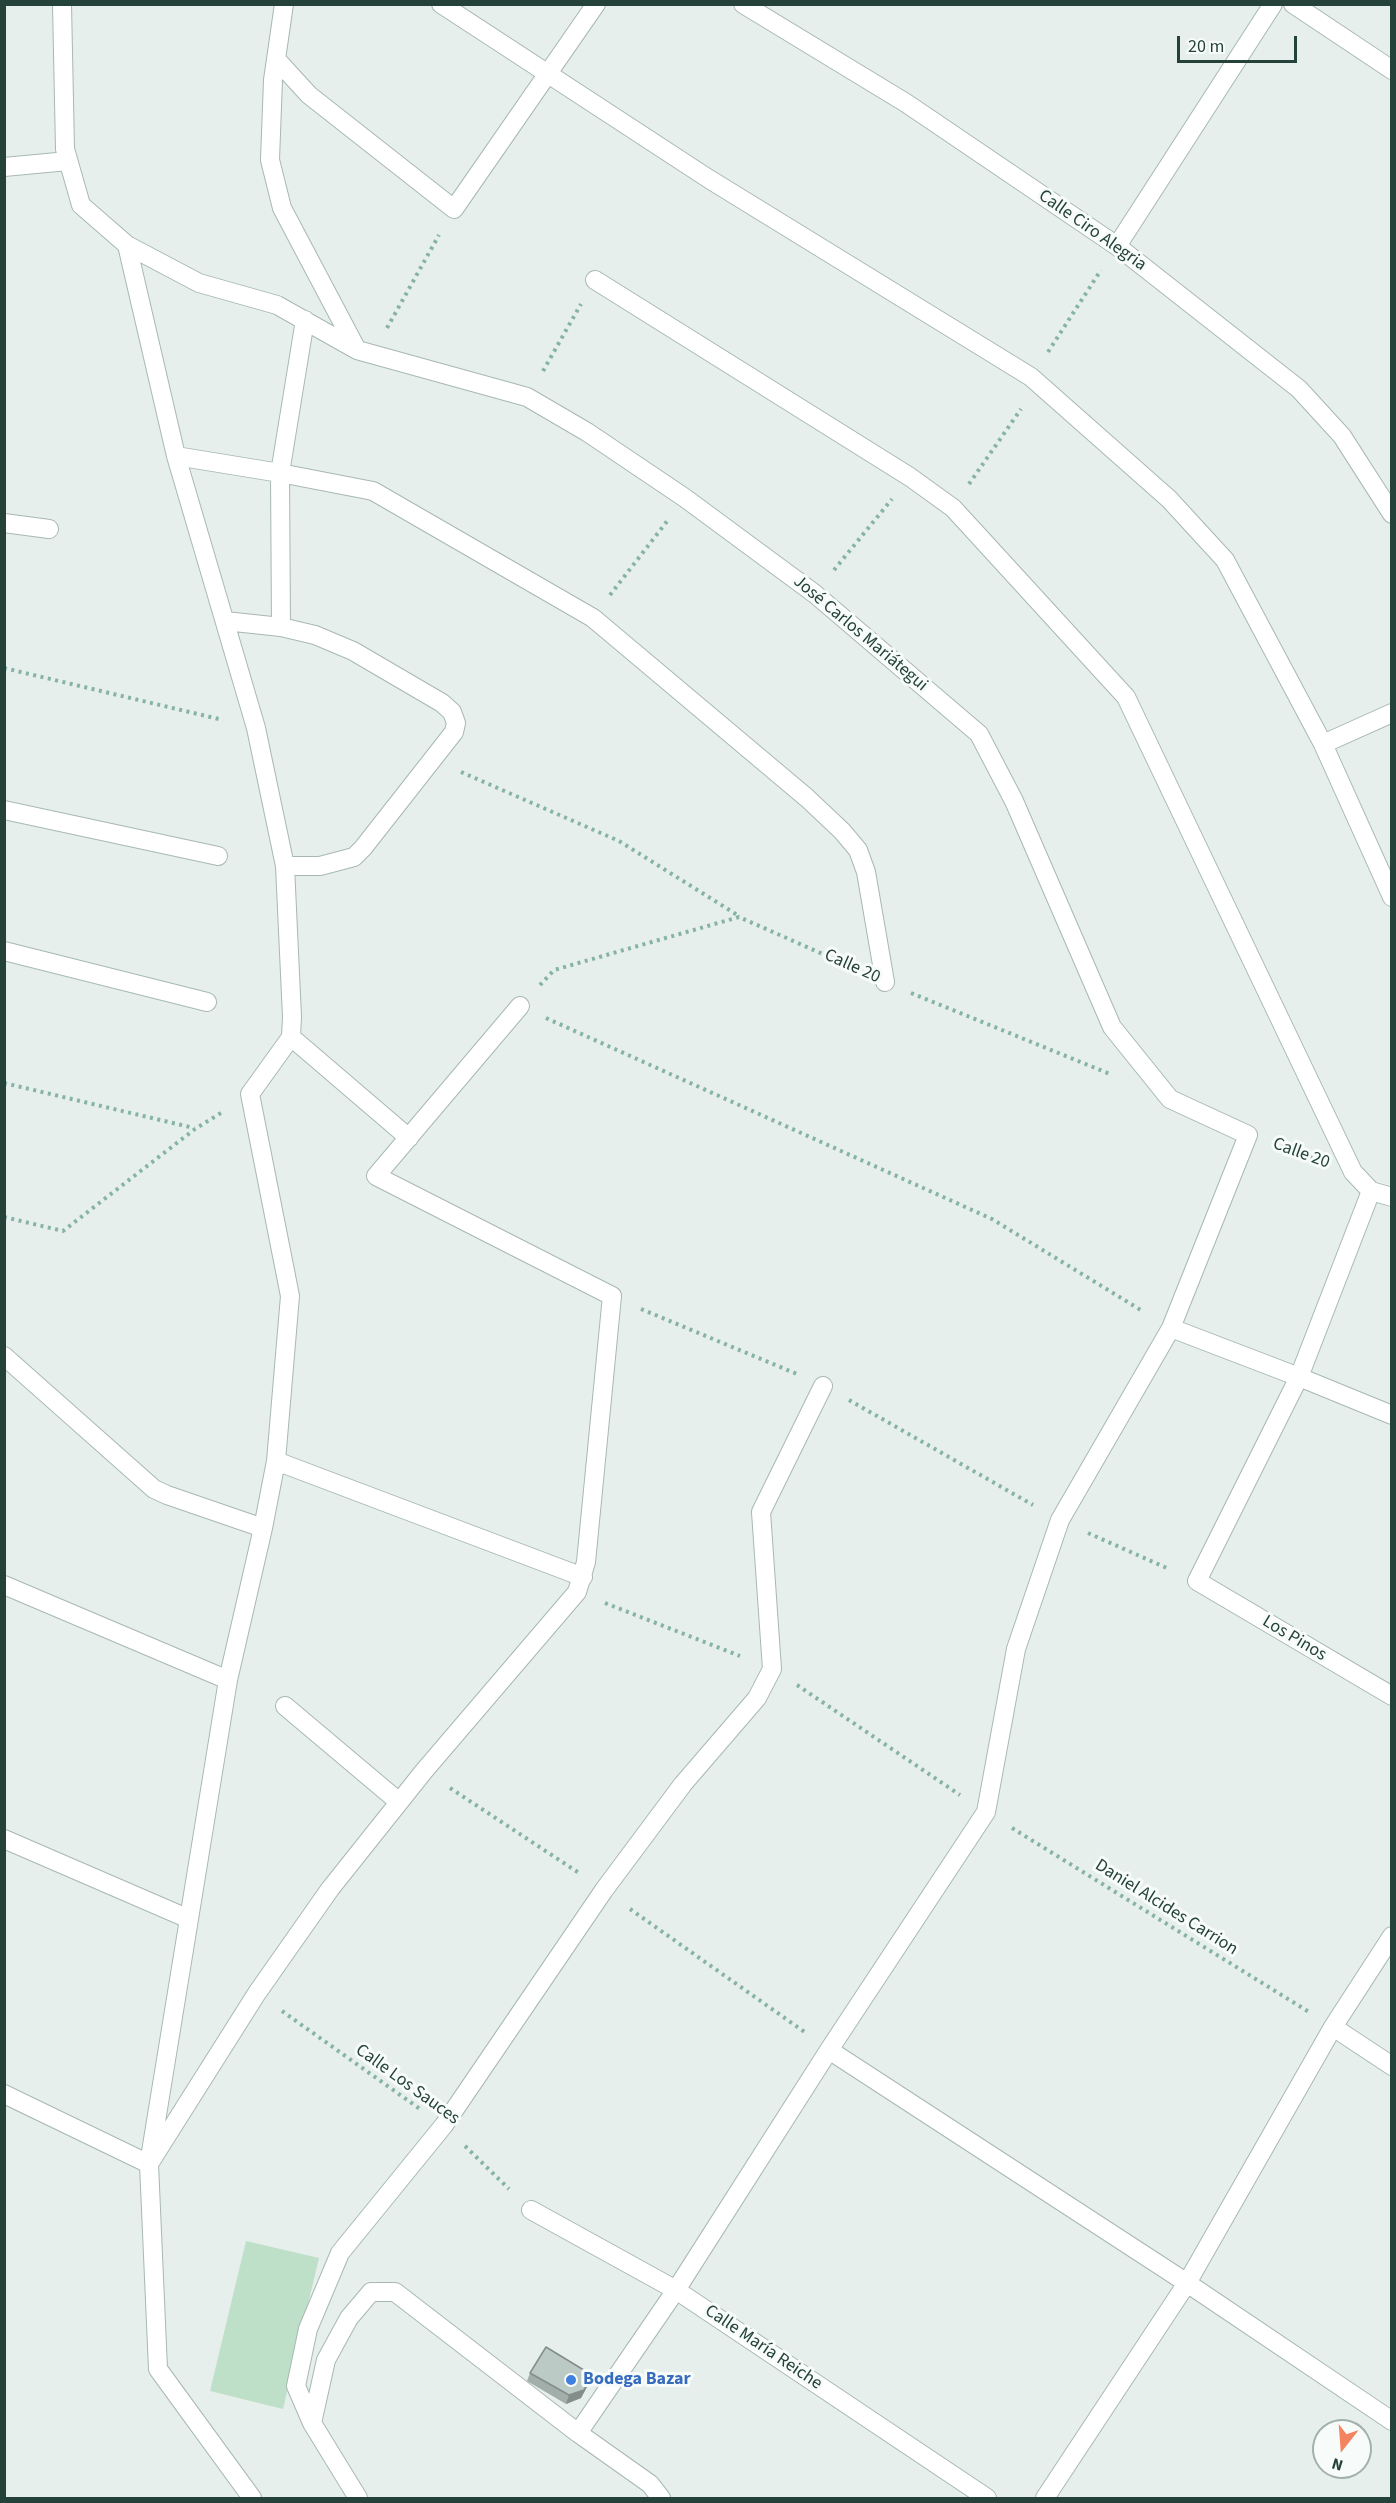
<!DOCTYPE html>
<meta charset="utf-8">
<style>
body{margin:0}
#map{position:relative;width:1396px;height:2503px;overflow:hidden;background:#e6efeb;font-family:"Source Sans 3",sans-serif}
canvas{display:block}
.frame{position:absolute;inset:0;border:6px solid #24423a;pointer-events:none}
.north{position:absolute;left:1312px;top:2419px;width:60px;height:60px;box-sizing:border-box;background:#f7fbf9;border:2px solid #a3b1ad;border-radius:50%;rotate:197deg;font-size:16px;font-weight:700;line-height:24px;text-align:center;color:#24423a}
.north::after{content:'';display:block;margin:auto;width:21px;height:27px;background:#f4845f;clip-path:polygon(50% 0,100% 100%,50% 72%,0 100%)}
.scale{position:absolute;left:1177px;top:36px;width:120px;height:27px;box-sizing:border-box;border:3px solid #24423a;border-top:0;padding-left:8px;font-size:18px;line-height:21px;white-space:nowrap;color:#24423a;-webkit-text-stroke:4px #f7fbf9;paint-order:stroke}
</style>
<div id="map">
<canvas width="1396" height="2503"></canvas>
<div class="frame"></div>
<div class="north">N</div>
<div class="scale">20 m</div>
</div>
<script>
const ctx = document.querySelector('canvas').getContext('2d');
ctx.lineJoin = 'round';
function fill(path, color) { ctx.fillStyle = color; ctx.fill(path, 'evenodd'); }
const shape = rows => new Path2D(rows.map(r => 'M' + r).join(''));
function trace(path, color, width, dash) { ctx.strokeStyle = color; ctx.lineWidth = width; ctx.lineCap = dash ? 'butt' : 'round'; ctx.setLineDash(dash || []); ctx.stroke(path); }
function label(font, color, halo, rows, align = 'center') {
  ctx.font = font + ' "Source Sans 3",sans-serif'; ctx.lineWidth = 6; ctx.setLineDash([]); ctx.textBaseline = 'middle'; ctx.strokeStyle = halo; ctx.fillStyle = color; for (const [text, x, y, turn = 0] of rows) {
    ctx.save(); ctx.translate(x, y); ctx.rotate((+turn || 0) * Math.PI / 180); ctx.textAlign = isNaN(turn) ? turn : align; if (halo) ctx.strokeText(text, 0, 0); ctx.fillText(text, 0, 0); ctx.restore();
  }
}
fill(shape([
 [246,2241,319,2258,283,2409,210,2391]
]), '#bfe0c8');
const minor = shape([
 [62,4,65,149,81,205,127,245,199,283,277,305,357,350,527,397,587,432,685,498,815,594,979,734,1014,801,1112,1027,1170,1099,1248,1135,1171,1328,1060,1520,1016,1649,986,1812,829,2050,676,2290,578,2433],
 [284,4,273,80,270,160,282,208,357,350],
 [441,4,709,179,1031,377,1169,499,1225,560,1323,744,1392,897],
 [743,4,906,103,1117,246,1299,389,1342,436,1392,514],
 [1293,4,1392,70],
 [276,59,309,95,454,209,596,4],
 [4,167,68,161],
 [127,245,176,456,256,728,285,866,292,1017,291,1037,250,1094,290,1296,276,1461,263,1528,228,1680,149,2164,158,2369,252,2498],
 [1117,246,1273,4],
 [595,280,910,477,953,508,1126,697,1353,1172,1371,1191,1392,1197],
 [176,456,280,473,373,491,593,618,807,798,842,831,858,850,866,872,885,982],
 [4,523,49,529],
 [225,621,281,627,315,635,353,651,442,703,452,712,456,723,454,732,363,848,354,857,320,866,285,866],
 [281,627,280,473,305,320],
 [1323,744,1392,713],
 [4,810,218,856],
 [4,951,207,1002],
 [291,1037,409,1138],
 [1371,1191,1299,1377,1197,1581,1392,1696],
 [1171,1328,1299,1377,1392,1415],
 [4,1356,154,1489,167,1495,263,1528],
 [276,1461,583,1577],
 [4,1585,228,1680],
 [285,1706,399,1802],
 [4,1839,189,1919],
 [1333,2027,1392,2066],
 [829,2050,1187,2283,1392,2421],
 [4,2094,149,2164,257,1993,330,1889,424,1771,577,1592,586,1562,612,1296,376,1176,520,1006],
 [531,2210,676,2290,987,2498],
 [312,2423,296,2386,308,2329,340,2253,444,2125,604,1890,683,1784,757,1698,772,1669,761,1512,823,1386],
 [358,2498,312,2423,326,2360,349,2318,371,2292,395,2292,578,2433,650,2484,661,2498],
 [1045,2498,1187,2283,1333,2027,1392,1936]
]);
trace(minor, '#a8b8b2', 20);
trace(shape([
 [387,328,439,235],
 [1048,352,1101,270],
 [543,371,581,304],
 [969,484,1021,409],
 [834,570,892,499],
 [610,595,668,520],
 [4,668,223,720],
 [461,772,619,841,739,916],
 [540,985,554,970,739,917,852,967],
 [911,993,1110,1074],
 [546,1018,992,1219,1144,1312],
 [4,1083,194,1128],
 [1274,1144,1313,1158],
 [4,1217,63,1231,195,1129,224,1111],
 [641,1309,797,1374],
 [849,1400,1033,1505],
 [1088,1533,1169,1569],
 [605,1603,740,1656],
 [797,1685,960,1795],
 [450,1788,579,1873],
 [1012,1828,1309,2012],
 [630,1909,806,2033],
 [282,2011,420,2109],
 [465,2146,509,2189]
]), '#86b3a5', 4, [3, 4.5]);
trace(minor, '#fff', 18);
fill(shape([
 [530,2373,592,2375,589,2383,581,2398,566,2404,527,2381]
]), '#a1aea9');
fill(shape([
 [592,2375,589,2383,581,2398,566,2404,569,2395]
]), '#838d89');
const building = shape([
 [546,2347,592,2375,584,2390,569,2395,530,2373,546,2347]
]);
fill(building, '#bbcac4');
trace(building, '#838d89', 1.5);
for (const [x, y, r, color] of [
 [571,2380,6,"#3f7fe0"]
]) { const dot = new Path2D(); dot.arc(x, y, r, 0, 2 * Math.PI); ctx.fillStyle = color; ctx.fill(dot); trace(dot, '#f7fbf9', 2); }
label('18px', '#24423a', '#f7fbf9', [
 ["Calle Ciro Alegria",1092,231,35],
 ["José Carlos Mariátegui",860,634,40],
 ["Calle 20",852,967,24],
 ["Calle 20",1301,1154,20],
 ["Los Pinos",1294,1639,31],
 ["Daniel Alcides Carrion",1166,1908,32],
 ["Calle Los Sauces",407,2085,36],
 ["Calle María Reiche",763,2348,34]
]);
label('bold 18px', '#366cbe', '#f7fbf9', [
 ["Bodega Bazar",583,2380]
], 'left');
</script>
